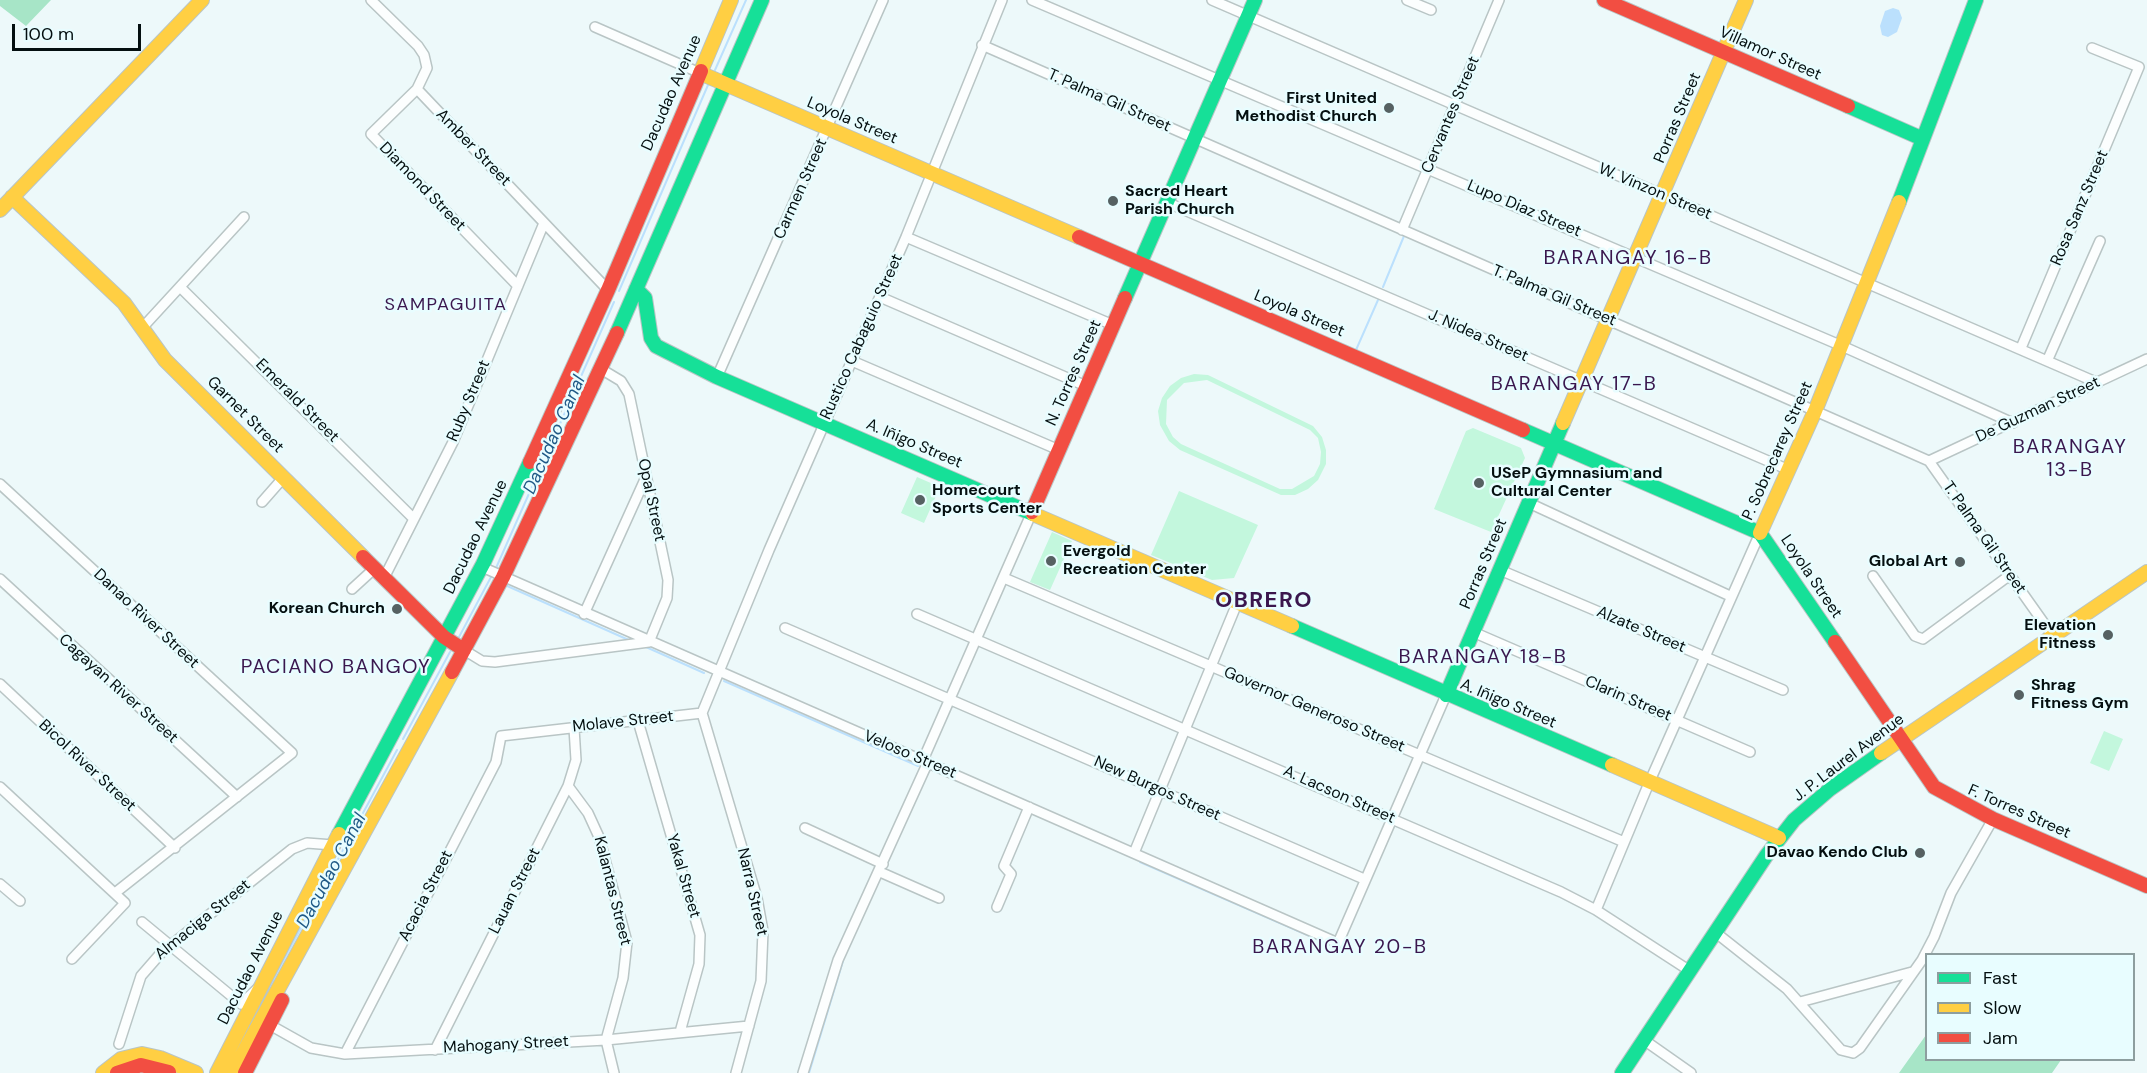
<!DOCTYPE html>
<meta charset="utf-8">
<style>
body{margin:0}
#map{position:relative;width:2147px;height:1073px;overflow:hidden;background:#edf9fa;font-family:"DM Sans",sans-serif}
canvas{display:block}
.legend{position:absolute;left:1925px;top:953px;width:210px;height:108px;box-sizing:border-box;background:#e8fdff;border:2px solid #8d9e9f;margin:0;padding:8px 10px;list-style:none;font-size:18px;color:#040f10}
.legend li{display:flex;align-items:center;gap:12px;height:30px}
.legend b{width:30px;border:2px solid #8d9e9f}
.scale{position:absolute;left:12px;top:24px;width:129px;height:27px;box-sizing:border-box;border:3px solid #040f10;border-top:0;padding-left:8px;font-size:18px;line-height:21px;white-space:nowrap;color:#040f10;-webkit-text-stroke:4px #e8fdff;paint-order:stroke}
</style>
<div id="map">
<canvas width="2147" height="1073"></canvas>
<ul class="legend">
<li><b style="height:8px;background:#16e098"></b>Fast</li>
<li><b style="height:8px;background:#ffcf43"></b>Slow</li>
<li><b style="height:8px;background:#f24e42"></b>Jam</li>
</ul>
<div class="scale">100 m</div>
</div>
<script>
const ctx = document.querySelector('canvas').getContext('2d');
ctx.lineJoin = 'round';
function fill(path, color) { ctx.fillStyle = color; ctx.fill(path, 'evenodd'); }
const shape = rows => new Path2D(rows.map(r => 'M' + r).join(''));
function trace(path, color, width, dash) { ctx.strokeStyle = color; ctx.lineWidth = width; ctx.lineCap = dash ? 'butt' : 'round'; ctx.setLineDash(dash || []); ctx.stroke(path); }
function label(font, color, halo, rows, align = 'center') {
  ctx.font = font + ' "DM Sans",sans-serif'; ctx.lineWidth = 5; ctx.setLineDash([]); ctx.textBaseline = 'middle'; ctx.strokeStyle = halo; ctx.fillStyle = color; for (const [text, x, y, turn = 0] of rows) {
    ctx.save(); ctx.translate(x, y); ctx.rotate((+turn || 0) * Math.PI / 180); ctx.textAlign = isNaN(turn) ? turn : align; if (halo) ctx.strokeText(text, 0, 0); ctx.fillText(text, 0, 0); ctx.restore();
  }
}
fill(shape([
 [1194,374,1208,375,1313,426,1322,437,1326,450,1326,464,1318,480,1308,489,1295,495,1281,495,1180,450,1169,441,1160,425,1158,411,1162,398,1170,386,1181,378],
 [1207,380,1310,430,1318,438,1321,452,1320,464,1314,476,1292,489,1280,489,1181,444,1173,437,1166,424,1167,400,1184,383],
 [1473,428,1521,448,1525,458,1491,532,1434,509,1466,431],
 [917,477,940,487,924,523,901,513],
 [1179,491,1258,525,1234,578,1212,580,1151,555],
 [1052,532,1072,541,1050,590,1030,582],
 [2104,731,2123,739,2109,771,2090,763]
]), '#c3f7dd');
fill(shape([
 [0,0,51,0,26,26,0,6],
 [1926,1035,1926,1060,2061,1060,2052,1073,1899,1073]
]), '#a7e5c7');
fill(shape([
 [1893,8,1899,10,1902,18,1897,32,1888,37,1882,35,1880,26,1885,11]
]), '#bbe0fd');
trace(shape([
 [715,70,746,0],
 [1383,287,1404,236],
 [619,291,708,85],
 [1356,350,1378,300],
 [496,568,614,302],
 [505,585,631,641],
 [459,637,491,577],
 [646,647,704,673],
 [724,681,918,766],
 [403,739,450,652],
 [1140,862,1321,941],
 [267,991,397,750],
 [809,1073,843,961]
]), '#bbe0fd', 2);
const street = shape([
 [371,0,418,46,424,55,427,68,417,89,371,134,518,286],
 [1032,0,1842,346,2013,423],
 [1212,0,2098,383],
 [1407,0,1431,10],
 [595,27,700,73],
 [982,45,1929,461,2053,636],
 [417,89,608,290],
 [1166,202,1789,470],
 [1402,230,1499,0],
 [906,237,1113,325],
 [180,287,413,518],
 [880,297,1086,386],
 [143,327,244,217],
 [2021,348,2139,67,2092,48],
 [2048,359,2100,241],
 [852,361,1059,450],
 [717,377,883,0],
 [1929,461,2147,359],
 [0,484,292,753,115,893],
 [262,502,284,477],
 [1529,503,1730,596],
 [482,567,1338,943,1446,695],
 [1500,570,1783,690],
 [385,576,453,442,544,223],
 [1873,576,1915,636,1923,639,2010,575],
 [1004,578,1624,842],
 [0,579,237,797],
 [352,589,376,567],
 [584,614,646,477],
 [917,614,1561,892,1596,910,1690,971],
 [785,628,1364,879],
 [1473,632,1750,752],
 [464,650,482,661,495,662,649,642,667,598,668,580,629,394,621,381,601,369],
 [0,684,175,848],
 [702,713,769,550,906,237,1002,0],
 [702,713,757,898,763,931,761,981,736,1073],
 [638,721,700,935,699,964,680,1032],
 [923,760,1032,512],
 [568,786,588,813,599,837,627,942,623,978,606,1040,614,1073],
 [0,787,125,903,72,959],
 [805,828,883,864],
 [1134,853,1238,601],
 [880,872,939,898],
 [0,884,20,901],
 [997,907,1011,874,1004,866,1029,807],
 [1596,910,1649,783,1760,533],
 [142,922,241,1004,258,988],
 [1715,932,1787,989,1841,1050,1853,1053,1860,1048,1922,960,1934,937,1951,893,1993,819],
 [1800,1002,1912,972],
 [270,1025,311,1048,345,1054,606,1040,749,1026],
 [1644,1040,1691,1073],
 [119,1044,141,976,161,953,292,849,307,843,333,845],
 [435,1050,568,786,576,760,574,728],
 [345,1054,496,762,501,736,702,713],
 [803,1073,838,960,928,762]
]);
const fast = shape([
 [1848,106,1923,139],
 [1899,202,1976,0],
 [636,289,645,298,651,338,656,346,717,377,1033,514],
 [1125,298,1255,0],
 [617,333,762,0],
 [1523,430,1760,533,1835,642],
 [1292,626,1612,765],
 [1446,695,1563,423],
 [339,834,483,564,530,462],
 [1622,1073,1766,856,1794,820,1830,789,1881,753]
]);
const slow = shape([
 [701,71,731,0],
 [700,73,1079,237],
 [12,197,124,303,165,360,363,557],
 [0,210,202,0],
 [1563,423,1746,0],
 [1033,514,1292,626],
 [1760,533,1815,411,1899,202],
 [1881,753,2147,572],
 [1612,765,1779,838],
 [103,1073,121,1059,142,1054,160,1058,196,1073],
 [217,1073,339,834],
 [232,1073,452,672]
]);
const jam = shape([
 [1604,0,1848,106],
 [1079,237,1523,430],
 [530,462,608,290,701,71],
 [1032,512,1125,298],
 [363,557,444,637,464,650],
 [1835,642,1934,787,1993,819,2147,886],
 [452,672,503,577,617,333],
 [117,1073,141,1065,169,1072],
 [245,1073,282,1000]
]);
trace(street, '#b9c5c5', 12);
trace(fast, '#b9c5c5', 16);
trace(slow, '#b9c5c5', 16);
trace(jam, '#b9c5c5', 16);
trace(street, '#fcfefe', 9);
trace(fast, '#16e098', 14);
trace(slow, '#ffcf43', 14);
trace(jam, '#f24e42', 14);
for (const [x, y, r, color] of [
 [1389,108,6,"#566162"],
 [1113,201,6,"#566162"],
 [1479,483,6,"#566162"],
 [920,500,6,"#566162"],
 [1051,561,6,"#566162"],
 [1960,562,6,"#566162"],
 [397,609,6,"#566162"],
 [2108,635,6,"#566162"],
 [2019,695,6,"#566162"],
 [1920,853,6,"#566162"]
]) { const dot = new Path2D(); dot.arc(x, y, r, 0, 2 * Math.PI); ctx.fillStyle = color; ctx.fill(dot); trace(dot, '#e8fdff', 2); }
label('16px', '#040f10', '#e8fdff', [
 ["Villamor Street",1770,54,24],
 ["Dacudao Avenue",672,93,-66],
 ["T. Palma Gil Street",1109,101,24],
 ["Cervantes Street",1451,115,-67],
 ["Porras Street",1678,118,-67],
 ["Loyola Street",852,121,23],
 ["Amber Street",473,148,46],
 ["Diamond Street",422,187,46],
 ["Carmen Street",801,189,-66],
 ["W. Vinzon Street",1655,192,23],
 ["Rosa Sanz Street",2080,208,-67],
 ["Lupo Diaz Street",1524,209,23],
 ["T. Palma Gil Street",1554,296,23],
 ["Loyola Street",1299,314,23],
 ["J. Nidea Street",1478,336,24],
 ["Rustico Cabaguio Street",862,337,-66],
 ["N. Torres Street",1074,373,-66],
 ["Emerald Street",297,401,45],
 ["Ruby Street",469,401,-67],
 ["De Guzman Street",2038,410,-25],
 ["Garnet Street",245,415,45],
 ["A. Iñigo Street",914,444,23],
 ["P. Sobrecarey Street",1778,451,-66],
 ["Opal Street",651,500,78],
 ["Dacudao Avenue",476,537,-64],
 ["T. Palma Gil Street",1984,538,55],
 ["Porras Street",1484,564,-67],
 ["Loyola Street",1811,577,56],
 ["Danao River Street",146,619,43],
 ["Alzate Street",1641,630,23],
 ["Cagayan River Street",118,689,42],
 ["Clarin Street",1628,699,23],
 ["A. Iñigo Street",1508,704,23],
 ["Governor Generoso Street",1314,710,23],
 ["Molave Street",623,722,-6],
 ["Veloso Street",910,755,23],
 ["J. P. Laurel Avenue",1849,758,-37],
 ["Bicol River Street",87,766,43],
 ["New Burgos Street",1157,789,24],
 ["A. Lacson Street",1339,795,24],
 ["F. Torres Street",2019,812,24],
 ["Yakal Street",683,876,74],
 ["Lauan Street",515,891,-63],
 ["Kalantas Street",612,891,76],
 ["Narra Street",752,892,77],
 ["Acacia Street",426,896,-63],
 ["Almaciga Street",203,920,-39],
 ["Dacudao Avenue",251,968,-63],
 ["Mahogany Street",506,1045,-3]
]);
label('bold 16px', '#040f10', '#e8fdff', [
 ["First United",1377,99],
 ["Methodist Church",1377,117],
 ["Sacred Heart",1125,192,"left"],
 ["Parish Church",1125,210,"left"],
 ["USeP Gymnasium and",1491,474,"left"],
 ["Cultural Center",1491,492,"left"],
 ["Homecourt",932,491,"left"],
 ["Sports Center",932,509,"left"],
 ["Evergold",1063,552,"left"],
 ["Recreation Center",1063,570,"left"],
 ["Global Art",1948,562],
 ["Korean Church",385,609],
 ["Elevation",2096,626],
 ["Fitness",2096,644],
 ["Shrag",2031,686,"left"],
 ["Fitness Gym",2031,704,"left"],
 ["Davao Kendo Club",1908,853]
], 'right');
ctx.letterSpacing = '1.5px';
label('18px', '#3a174e', '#e8fdff', [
 ["SAMPAGUITA",446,305]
]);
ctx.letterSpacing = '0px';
label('italic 18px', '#205a87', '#e8fdff', [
 ["Dacudao Canal",555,435,-66],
 ["Dacudao Canal",332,871,-62]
]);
ctx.letterSpacing = '1.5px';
label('20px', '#3a174e', '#e8fdff', [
 ["BARANGAY 16-B",1628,259],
 ["BARANGAY 17-B",1574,385],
 ["BARANGAY",2070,448],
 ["13-B",2070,471],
 ["BARANGAY 18-B",1483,658],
 ["PACIANO BANGOY",336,668],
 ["BARANGAY 20-B",1340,948]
]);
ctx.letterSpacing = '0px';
ctx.letterSpacing = '1.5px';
label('bold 22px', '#3a174e', '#e8fdff', [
 ["OBRERO",1264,601]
]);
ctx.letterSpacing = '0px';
</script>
